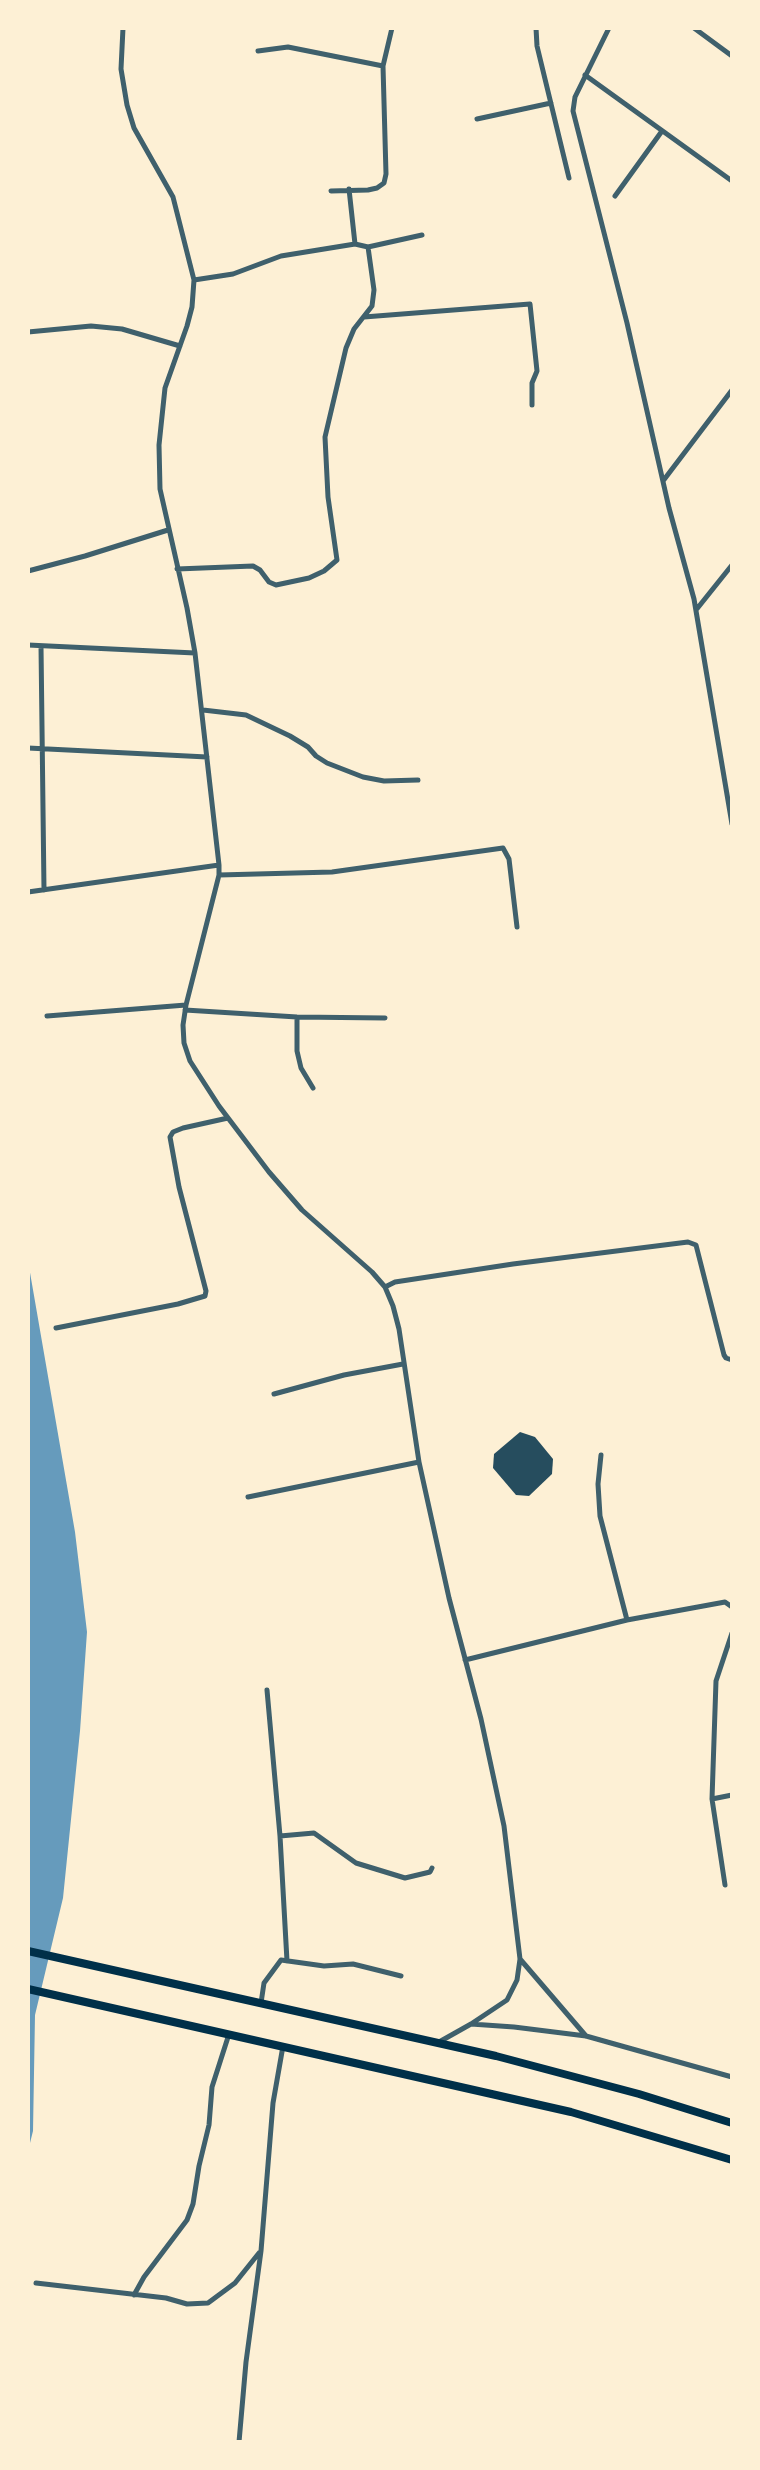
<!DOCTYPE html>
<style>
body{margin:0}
#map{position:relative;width:760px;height:2470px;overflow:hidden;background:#fdf0d5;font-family:Roboto,sans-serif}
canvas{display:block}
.frame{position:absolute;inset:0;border:30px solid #fdf0d5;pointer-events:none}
</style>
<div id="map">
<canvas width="760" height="2470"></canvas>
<div class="frame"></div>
</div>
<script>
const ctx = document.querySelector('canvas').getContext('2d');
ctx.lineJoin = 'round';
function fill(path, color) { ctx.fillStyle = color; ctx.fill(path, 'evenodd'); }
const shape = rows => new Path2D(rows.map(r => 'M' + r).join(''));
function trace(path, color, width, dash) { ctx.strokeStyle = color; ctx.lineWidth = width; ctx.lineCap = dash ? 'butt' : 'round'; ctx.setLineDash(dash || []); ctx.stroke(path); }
fill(shape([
 [28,1261,75,1532,87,1632,80,1731,63,1898,35,2015,33,2131,28,2151]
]), '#669bbc');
fill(shape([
 [520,1432,535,1437,553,1459,552,1474,529,1496,516,1495,493,1468,494,1454]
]), '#264d5e');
trace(shape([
 [123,28,121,69,127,105,134,128,173,197,194,280,192,307,187,326,165,388,159,445,160,489,187,608,195,653,219,865,219,875,186,1005,183,1025,184,1043,190,1061,219,1106,269,1172,302,1210,372,1272,385,1287,393,1306,399,1329,419,1462,449,1598,481,1719,504,1826,520,1959,517,1980,507,2000,471,2024,439,2042],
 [536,28,537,46,569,178],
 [609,28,575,97,573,111,627,323,669,508,694,599,732,824],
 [694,28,732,56],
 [258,51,288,47,383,66],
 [585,75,732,181],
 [477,119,551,103],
 [349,189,355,244],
 [331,191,368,190,377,188,384,183,386,174,383,66,392,28],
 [615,196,662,131],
 [194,280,233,274,281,256,355,244,368,247,422,235],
 [364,317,530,304,537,371,532,383,532,405],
 [28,332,91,326,122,329,180,346],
 [663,481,732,390],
 [177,569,253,566,260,570,269,582,276,585,309,578,324,571,337,560,328,497,325,437,346,348,354,329,372,306,374,290,368,247],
 [28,571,85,556,168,530],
 [696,610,732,565],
 [28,645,195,653],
 [41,646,44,890],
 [203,710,246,715,290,736,308,747,316,756,327,763,363,777,384,781,418,780],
 [28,748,207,757],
 [219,875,332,872,503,848,509,859,517,927],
 [28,892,219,865],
 [185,1010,297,1017,385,1018],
 [47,1016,186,1005],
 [297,1017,297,1051,301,1068,313,1088],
 [385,1287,395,1282,513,1264,688,1242,696,1245,724,1355,726,1358,732,1360],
 [56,1328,178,1304,205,1296,206,1291,179,1187,170,1137,173,1132,183,1128,228,1118],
 [274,1394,344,1375,403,1364],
 [601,1455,598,1484,600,1516,627,1620],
 [248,1497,419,1462],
 [732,1633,716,1681,712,1799,732,1795],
 [465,1660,627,1620,725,1602,732,1607],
 [267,1690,280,1836],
 [712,1799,725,1885],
 [520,1959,586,2036],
 [287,1961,280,1836,314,1833,356,1863,405,1878,430,1872,432,1868],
 [261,2003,264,1983,281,1960,324,1966,353,1964,401,1976],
 [471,2024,514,2027,586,2036,732,2077],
 [36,2283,166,2298,187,2304,208,2303,235,2283,259,2253],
 [134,2295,144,2277,187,2220,193,2204,199,2166,209,2125,212,2087,229,2034],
 [239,2442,246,2362,261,2251,273,2103,283,2046]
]), '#3f606c', 5);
trace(shape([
 [28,1951,496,2056,639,2094,732,2123],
 [28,1989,571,2112,732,2160]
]), '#003049', 8);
</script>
